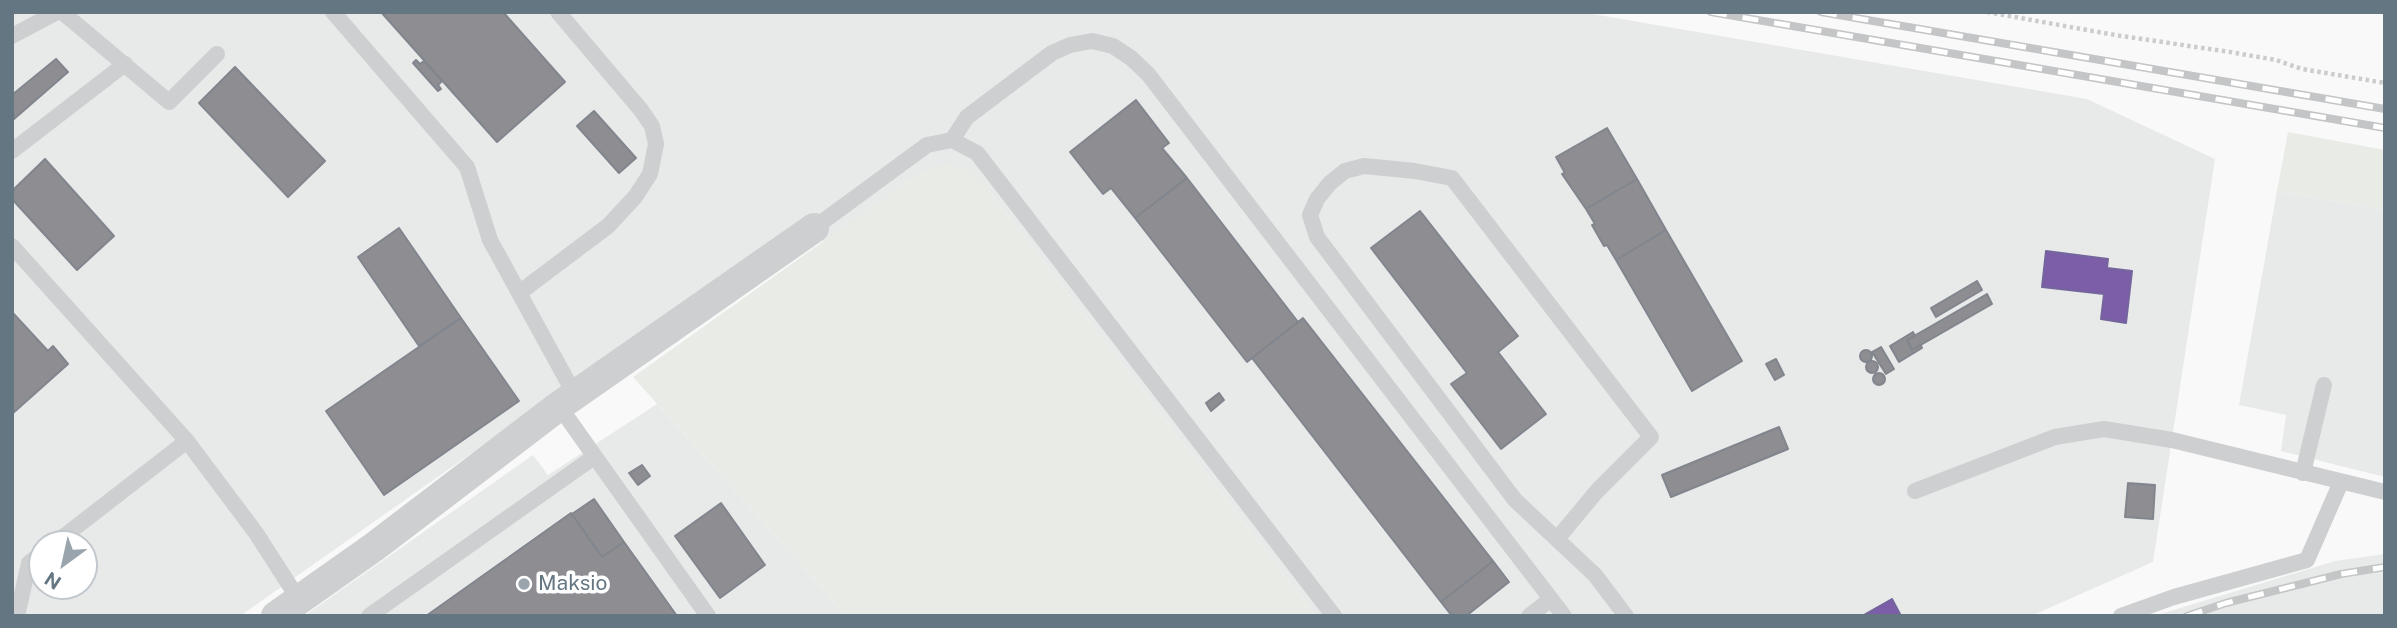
<!DOCTYPE html>
<style>
body{margin:0}
#map{position:relative;width:2397px;height:628px;overflow:hidden;background:#f9f9f9;font-family:"Public Sans",sans-serif}
canvas{display:block}
.frame{position:absolute;inset:0;border:14px solid #657683;pointer-events:none}
.north{position:absolute;left:28px;top:530px;width:70px;height:70px;box-sizing:border-box;background:#fff;border:2px solid #c1c8cd;border-radius:50%;rotate:213deg;font-size:19px;font-weight:700;line-height:28px;text-align:center;color:#657683}
.north::after{content:'';display:block;margin:auto;width:24px;height:32px;background:#99a4ac;clip-path:polygon(50% 0,100% 100%,50% 72%,0 100%)}
</style>
<div id="map">
<canvas width="2397" height="628"></canvas>
<div class="frame"></div>
<div class="north">N</div>
</div>
<script>
const ctx = document.querySelector('canvas').getContext('2d');
ctx.lineJoin = 'round';
function fill(path, color) { ctx.fillStyle = color; ctx.fill(path, 'evenodd'); }
const shape = rows => new Path2D(rows.map(r => 'M' + r).join(''));
function trace(path, color, width, dash) { ctx.strokeStyle = color; ctx.lineWidth = width; ctx.lineCap = dash ? 'butt' : 'round'; ctx.setLineDash(dash || []); ctx.stroke(path); }
function label(font, color, halo, rows, align = 'center') {
  ctx.font = font + ' "Public Sans",sans-serif'; ctx.lineWidth = 7; ctx.setLineDash([]); ctx.textBaseline = 'middle'; ctx.strokeStyle = halo; ctx.fillStyle = color; for (const [text, x, y, turn = 0] of rows) {
    ctx.save(); ctx.translate(x, y); ctx.rotate((+turn || 0) * Math.PI / 180); ctx.textAlign = isNaN(turn) ? turn : align; if (halo) ctx.strokeText(text, 0, 0); ctx.fillText(text, 0, 0); ctx.restore();
  }
}
fill(shape([
 [12,12,1581,12,2087,99,2215,159,2153,562,2031,616,1316,616,986,187,922,171,824,242,806,218,240,616,12,616],
 [42,544,84,544,84,586,42,586],
 [2277,191,2385,210,2385,477,2281,451,2286,415,2239,405],
 [657,404,847,616,304,616,533,455,548,475],
 [2385,554,2385,616,2154,616,2335,561]
]), '#e8e9e9');
fill(shape([
 [2288,132,2385,150,2385,210,2277,191],
 [947,164,968,170,986,187,1316,616,847,616,633,377,922,171]
]), '#e8ebe6');
const offices = shape([
 [2046,251,2108,259,2107,268,2132,271,2126,323,2101,319,2104,294,2042,287,2046,251],
 [1892,599,1901,616,1862,616,1892,599]
]);
fill(offices, '#7b5ea7');
trace(offices, '#74659c', 2);
const industry = shape([
 [381,12,503,12,565,82,497,142,381,12],
 [56,59,68,72,14,119,12,95,56,59],
 [416,60,420,64,424,61,442,81,438,85,441,89,438,91,413,63,416,60],
 [235,67,325,161,288,197,199,103,235,67],
 [1136,100,1169,143,1162,148,1187,178,1135,218,1111,188,1103,194,1070,152,1136,100],
 [594,111,636,158,619,173,577,126,594,111],
 [1607,128,1637,179,1586,209,1562,174,1565,173,1556,157,1607,128],
 [45,159,114,236,77,270,12,199,12,191,45,159],
 [1187,178,1298,322,1247,362,1135,218,1187,178],
 [1637,179,1666,230,1616,260,1607,245,1604,246,1592,225,1595,224,1586,209,1637,179],
 [1420,211,1518,336,1498,352,1546,414,1501,449,1451,384,1467,373,1371,248,1420,211],
 [399,228,461,318,419,346,358,257,399,228],
 [1666,230,1742,361,1692,391,1616,260,1666,230],
 [1977,281,1982,290,1936,317,1931,308,1977,281],
 [1987,294,1992,304,1912,350,1907,340,1987,294],
 [12,312,48,351,53,346,68,364,12,414,12,312],
 [461,318,519,401,384,495,326,411,461,318],
 [1303,318,1493,561,1441,602,1252,358,1303,318],
 [1913,332,1915,336,1907,340,1912,350,1921,345,1922,348,1899,362,1890,346,1913,332],
 [1881,347,1894,369,1886,374,1872,352,1881,347],
 '1860 356a6 6 0 1 1 12 0a6 6 0 1 1-12 0Z',
 [1776,359,1784,375,1775,380,1766,364,1776,359],
 '1866 367a6 6 0 1 1 12 0a6 6 0 1 1-12 0Z',
 '1873 379a6 6 0 1 1 12 0a6 6 0 1 1-12 0Z',
 [1219,393,1224,400,1211,411,1206,403,1219,393],
 [1779,427,1788,449,1671,497,1662,475,1779,427],
 [642,465,650,476,638,485,629,473,642,465],
 [2128,483,2155,485,2153,519,2125,517,2128,483],
 [594,499,624,542,602,557,572,514,594,499],
 [721,503,765,565,720,598,675,536,721,503],
 [571,513,602,557,624,542,677,616,426,616,571,513],
 [1493,561,1509,582,1466,616,1452,616,1441,602,1493,561]
]);
fill(industry, '#8d8d92');
trace(industry, '#81868e', 2);
trace(shape([
 [1987,12,2115,35,2230,52,2276,60,2302,69,2385,83]
]), '#cbcccd', 4.5, [3.5, 3.5]);
trace(shape([
 [62,12,169,102,217,54],
 [333,12,467,167,490,240,575,395],
 [12,36,57,12],
 [952,140,967,117,1052,53,1070,45,1092,41,1113,46,1131,58,1148,74,1551,599,1529,616],
 [12,151,125,64],
 [814,228,927,145,952,140,977,153,1334,616],
 [12,246,187,441,256,533,299,600],
 [519,293,608,226,635,197,650,174,656,144,652,126,641,110,558,12],
 [559,406,708,616],
 [2303,473,2324,385],
 [1915,491,2055,437,2104,429,2172,440,2385,492],
 [1557,539,1597,491,1651,437,1452,178,1415,171,1364,166,1345,171,1330,183,1317,199,1310,215,1317,237,1515,500,1595,575,1626,616],
 [54,544,187,441],
 [1551,599,1564,616],
 [17,616,29,563,42,553],
 [369,616,594,457],
 [2121,616,2174,597,2307,560,2341,482]
]), '#cecfd0', 16);
trace(shape([
 [276,616,374,547,559,406,814,228]
]), '#cecfd0', 30);
const rail = shape([
 [1711,12,2385,128],
 [1821,12,2385,109],
 [2187,616,2226,603,2341,574,2385,567]
]);
trace(rail, '#c3c5c6', 8);
trace(rail, '#fff', 5, [16]);
for (const [x, y, r, color] of [
 [524,584,7,"#99a4ac"]
]) { const dot = new Path2D(); dot.arc(x, y, r, 0, 2 * Math.PI); ctx.fillStyle = color; ctx.fill(dot); trace(dot, '#fff', 2.5); }
label('21px', '#657683', '#fff', [
 ["Maksio",538,584]
], 'left');
</script>
